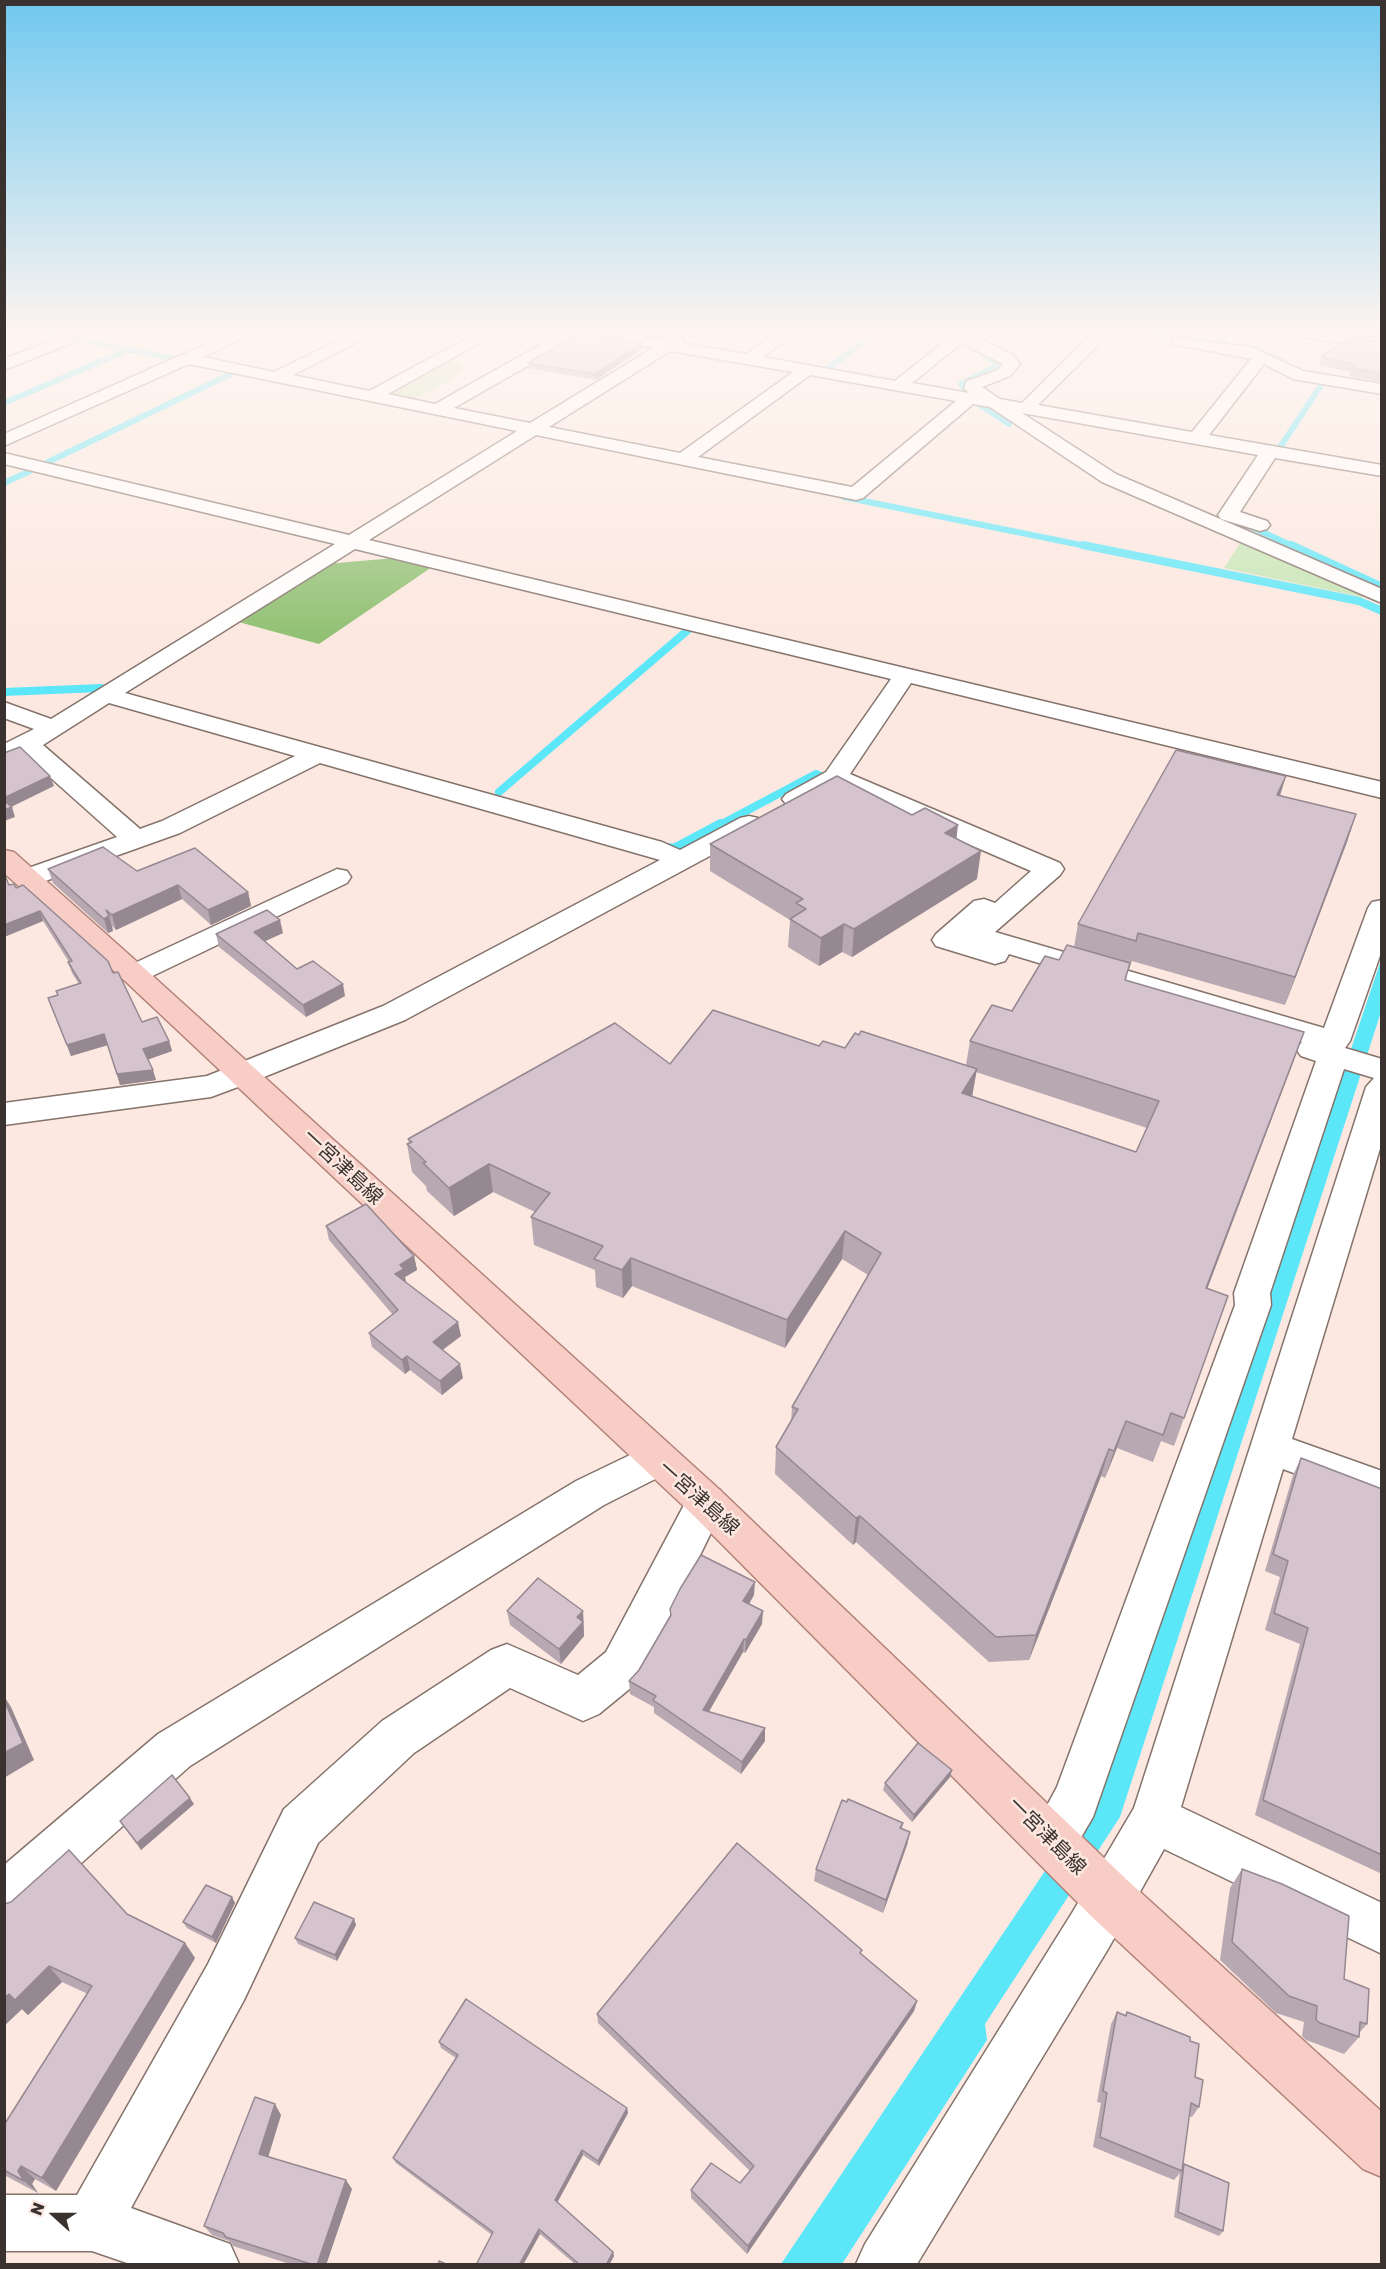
<!DOCTYPE html>
<meta charset="utf-8">
<style>
body{margin:0}
#map{position:relative;width:1386px;height:2269px;overflow:hidden;background:#fce8e0;font-family:"Golos Text",sans-serif}
canvas{display:block}
.frame{position:absolute;inset:0;border:6px solid #3a322f;pointer-events:none}
.north{position:absolute;left:24px;top:2185px;width:60px;height:60px;-webkit-text-stroke:4px #fce8e0;paint-order:stroke;rotate:291deg;font-size:16px;font-weight:700;line-height:24px;text-align:center;color:#3a322f}
.north::after{content:'';display:block;margin:auto;width:21px;height:27px;background:#3a322f;clip-path:polygon(50% 0,100% 100%,50% 72%,0 100%)}
</style>
<div id="map">
<canvas width="1386" height="2269"></canvas>
<div class="frame"></div>
<div class="north">N</div>
</div>
<script>
const ctx = document.querySelector('canvas').getContext('2d');
ctx.lineJoin = 'round';
function fill(path, color) { ctx.fillStyle = color; ctx.fill(path, 'evenodd'); }
const shape = rows => new Path2D(rows.map(r => 'M' + r).join(''));
function trace(path, color, width, dash) { ctx.strokeStyle = color; ctx.lineWidth = width; ctx.lineCap = dash ? 'butt' : 'round'; ctx.setLineDash(dash || []); ctx.stroke(path); }
function label(font, color, halo, rows, align = 'center') {
  ctx.font = font + ' "Golos Text","Noto Sans JP",sans-serif'; ctx.lineWidth = 5; ctx.setLineDash([]); ctx.textBaseline = 'middle'; ctx.strokeStyle = halo; ctx.fillStyle = color; for (const [text, x, y, turn = 0] of rows) {
    ctx.save(); ctx.translate(x, y); ctx.rotate((+turn || 0) * Math.PI / 180); ctx.textAlign = isNaN(turn) ? turn : align; if (halo) ctx.strokeText(text, 0, 0); ctx.fillText(text, 0, 0); ctx.restore();
  }
}
fill(shape([
 [452,356,463,368,450,380,408,402,380,395],
 [1242,540,1369,595,1362,597,1224,568]
]), '#c6e5b4');
fill(shape([
 [394,558,432,567,319,644,235,621,326,564]
]), '#8dbf6f');
fill(shape([
 [1381,960,1381,1012,1120,1817,985,2024,987,2040,842,2264,781,2264,1088,1807,1347,1048,1351,1049]
]), '#5ce7f9');
trace(shape([
 [39,331,180,360],
 [930,331,952,337],
 [1138,331,1224,344],
 [1221,341,1229,331],
 [1242,347,1257,349,1286,364],
 [826,370,878,331],
 [967,393,961,384,999,365,975,349],
 [4,403,123,352],
 [969,405,974,401,1009,424],
 [1279,449,1323,382],
 [48,462,231,374],
 [4,483,30,471],
 [844,497,1091,547],
 [1245,524,1295,547]
]), '#5ce7f9', 6);
trace(shape([
 [1083,545,1359,601,1382,611],
 [1291,545,1382,587],
 [4,692,101,688],
 [499,792,688,630],
 [718,826,816,774,821,776]
]), '#5ce7f9', 8);
trace(shape([
 [670,848,674,849,721,824]
]), '#5ce7f9', 10);
const minor = shape([
 [235,331,257,331,203,357,274,372,358,331,379,331,293,375,369,391,481,331,501,331,388,394,435,404,565,331,613,331,665,340,676,335,682,337,684,340,682,343,746,354,779,331,798,331,763,357,895,381,950,337,942,331,966,331,1013,355,1018,361,1020,364,1010,376,982,387,1000,399,1022,403,1095,331,1112,331,1038,405,1192,432,1251,359,1173,344,1171,341,1173,338,1250,347,1303,371,1382,384,1382,394,1293,379,1264,364,1209,435,1382,465,1382,476,1275,458,1240,512,1267,521,1270,525,1267,529,1260,531,1221,519,1218,515,1258,455,1022,413,1116,474,1382,589,1382,603,1102,482,990,407,973,404,863,498,856,500,536,435,369,540,1382,782,1382,798,911,683,850,774,1060,863,1064,869,1060,875,995,932,1324,1028,1368,908,1372,902,1382,900,1382,950,1350,1041,1345,1048,1382,1059,1382,1142,1292,1439,1382,1471,1382,1506,1283,1469,1181,1807,1382,1903,1382,1954,1164,1849,1108,1949,917,2264,856,2264,865,2244,1072,1913,1134,1808,1366,1087,1374,1078,1344,1069,1270,1293,1271,1305,1093,1817,1069,1858,1052,1865,1035,1858,1028,1841,1057,1787,1235,1305,1234,1293,1316,1061,1301,1056,1296,1049,1302,1042,1009,954,1005,961,995,964,936,946,932,940,936,934,974,901,984,899,995,903,1031,871,836,787,795,807,786,804,782,799,786,794,826,772,891,679,355,549,125,693,662,842,680,850,740,818,749,816,758,818,762,824,758,830,405,1020,254,1081,211,1097,4,1125,4,1103,207,1076,383,1006,660,860,320,763,180,833,37,884,27,886,17,884,13,878,17,872,117,837,24,754,4,760,4,744,34,729,4,718,4,702,51,719,335,544,4,464,4,453,349,535,517,431,189,364,4,446,4,434,235,331],
 [582,335,653,348,530,423,454,408,582,335],
 [962,343,1003,364,998,370,967,381,964,388,969,393,912,383,962,343],
 [670,351,793,372,680,453,549,427,670,351],
 [810,375,956,401,852,487,698,457,810,375],
 [109,703,295,756,162,821,140,829,43,745,109,703],
 [1329,331,1382,339,1382,349,1303,337,1295,332,1329,331],
 [66,335,72,337,74,340,72,343,4,370,4,359,66,335],
 [337,869,347,871,351,877,347,883,144,980,134,983,124,980,119,974,124,968,337,869],
 [657,1442,671,1447,677,1459,671,1471,604,1505,190,1766,22,1916,4,1923,4,1865,158,1734,576,1481,657,1442],
 [706,1484,720,1490,726,1502,638,1682,599,1714,583,1721,510,1688,414,1753,318,1843,244,2000,131,2208,230,2244,239,2264,130,2264,92,2251,4,2251,4,2195,77,2195,208,1964,284,1809,382,1721,491,1650,507,1644,578,1675,606,1652,692,1490,706,1484]
]);
const major = shape([
 [4,850,14,852,144,968,720,1490,1127,1880,1382,2112,1382,2177,1363,2169,1091,1916,692,1514,124,980,4,873,4,850]
]);
trace(minor, '#84736b', 3);
trace(major, '#b18177', 3);
fill(minor, '#fff');
fill(major, '#f7cdc5');
fill(shape([
 [1346,331,1382,331,1382,337],
 [1382,342,1382,382,1349,376,1350,372,1319,365,1321,357],
 [643,348,596,380,528,368,528,363],
 [1280,796,1356,814,1347,842,1285,1005,1132,961,1129,969,1128,969,1126,980,1294,1060,1207,1288,1184,1418,1174,1446,1161,1441,1153,1462,1117,1448,1105,1478,1101,1476,1029,1660,989,1662,856,1542,853,1545,775,1474,776,1447,791,1422,792,1407,868,1275,842,1259,785,1348,632,1286,623,1298,596,1287,595,1270,534,1245,531,1217,535,1212,493,1192,454,1216,427,1191,426,1186,412,1172,407,1144,409,1143,408,1139,670,1064,819,1046,845,1048,966,1065,970,1041,1012,1011,1059,960,1074,947,1078,924],
 [976,1072,1147,1128,1136,1152,972,1097],
 [957,839,977,879,852,957,842,952,819,966,788,947,790,920,710,871,710,844],
 [48,869,137,871,248,892,251,906,211,925,182,899,116,930,112,926,113,931,108,933,53,883],
 [4,878,9,885,16,888,113,973,142,1022,169,1041,172,1051,148,1059,156,1080,120,1085,108,1045,71,1056,48,998,58,995,79,984,72,973,68,962,69,962,43,921,4,937],
 [283,933,264,941,297,969,345,996,306,1017,219,947,216,934],
 [326,1226,414,1256,417,1270,405,1277,406,1282,461,1336,443,1350,463,1378,442,1395,410,1370,405,1374,372,1347,369,1333,393,1315,329,1240],
 [1301,1458,1382,1489,1382,1874,1255,1815,1300,1644,1265,1630,1280,1577,1265,1571,1293,1475],
 [754,1595,749,1604,762,1624,745,1653,743,1652,709,1711,765,1741,741,1774,654,1713,654,1707,630,1694,629,1681,639,1670,670,1616,670,1609],
 [507,1611,583,1611,584,1636,561,1664,510,1625],
 [952,1770,950,1777,912,1822,883,1790,885,1783],
 [194,1804,141,1850,120,1821],
 [903,1823,902,1829,910,1832,907,1845,883,1913,814,1881,816,1869],
 [1242,1869,1344,1979,1367,2024,1359,2033,1359,2037,1344,2054,1306,2040,1302,2036,1304,2022,1276,2013,1220,1960,1230,1888],
 [232,1897,235,1903,216,1943,187,1928,183,1922],
 [4,1904,127,1914,185,1943,195,1958,56,2191,35,2179,32,2184,38,2193,4,2175,4,2125,88,1994,62,1982,28,2015,22,2009,4,2026],
 [354,1919,356,1925,337,1961,298,1944,295,1938],
 [861,1954,917,2001,914,2011,747,2254,691,2198,691,2190,740,2183,750,2171,598,2023,597,2014],
 [1117,2012,1125,2015,1127,2012,1190,2041,1199,2107,1192,2117,1189,2116,1182,2167,1184,2164,1223,2231,1219,2236,1174,2217,1180,2173,1174,2180,1093,2147,1101,2103,1097,2102,1111,2024],
 [439,2042,627,2108,628,2113,599,2166,583,2155,557,2202,613,2252,614,2256,609,2265,576,2265,540,2234,523,2265,476,2265,492,2235,396,2163,393,2158,456,2058,441,2048],
 [281,2115,268,2157,352,2189,326,2265,293,2265,233,2246,229,2241,212,2235,204,2226]
]), '#b7a8b1');
fill(shape([
 [643,343,643,348,596,380,595,374],
 [50,776,54,786,11,807,12,807,15,817,4,821,4,798],
 [1286,776,1278,802,1277,795],
 [1356,814,1347,842,1285,1005,1295,977],
 [958,825,955,852,945,833],
 [981,851,977,879,852,957,854,929],
 [178,885,182,899,116,930,112,915],
 [248,892,251,906,211,925,208,910],
 [40,911,43,921,4,937,4,925],
 [109,916,113,931,108,933,104,919],
 [280,920,283,933,257,945,254,932],
 [844,924,842,952,819,966,821,938],
 [343,984,345,996,306,1017,303,1005],
 [1304,1032,1294,1060,1197,1316,1206,1288],
 [104,1034,108,1045,71,1056,67,1045],
 [169,1041,172,1051,147,1060,143,1049],
 [977,1069,972,1097,962,1093],
 [153,1070,156,1080,120,1085,117,1074],
 [489,1164,493,1192,454,1216,449,1188],
 [845,1231,842,1259,785,1348,787,1320],
 [414,1256,417,1270,405,1277,406,1283,395,1274,400,1265],
 [631,1258,632,1286,623,1298,622,1270],
 [458,1322,461,1336,435,1355,433,1342],
 [407,1356,410,1370,405,1374,402,1360],
 [460,1364,463,1378,442,1395,440,1381],
 [1126,1421,1117,1448,1105,1478,1114,1451],
 [1109,1449,1101,1476,1029,1660,1036,1635],
 [860,1516,856,1542,853,1545,856,1518],
 [755,1582,754,1595,743,1614,743,1601],
 [583,1611,584,1636,561,1664,559,1649,577,1617],
 [763,1611,762,1624,745,1653,746,1640],
 [744,1639,743,1652,703,1722,703,1710],
 [4,1696,11,1707,34,1760,4,1778],
 [765,1728,765,1741,741,1774,742,1762],
 [952,1770,950,1777,912,1822,914,1815],
 [190,1798,194,1804,141,1850,137,1843],
 [910,1832,907,1845,883,1913,886,1900],
 [232,1897,235,1903,216,1943,212,1937],
 [354,1919,356,1925,337,1961,335,1955],
 [185,1943,195,1958,56,2191,42,2178],
 [49,1966,62,1982,28,2015,22,2009,4,2026,4,1998,9,1994],
 [917,2001,914,2011,747,2254,748,2246],
 [275,2104,281,2115,266,2164,259,2154],
 [627,2108,628,2113,599,2166,598,2161],
 [582,2150,583,2155,556,2205,555,2200],
 [21,2166,35,2179,32,2184,38,2193,24,2181,18,2171],
 [346,2180,352,2189,326,2265,317,2265],
 [539,2229,540,2234,523,2265,519,2265],
 [613,2252,614,2256,609,2265,606,2265]
]), '#958890');
const building = shape([
 [582,332,643,343,595,374,528,363,582,332],
 [1351,338,1382,342,1382,373,1351,368,1356,365,1321,357,1351,338],
 [20,747,50,776,4,798,4,753,20,747],
 [1176,750,1286,776,1277,795,1356,814,1295,977,1138,933,1136,941,1078,924,1176,750],
 [837,776,912,815,925,808,958,825,945,833,981,851,854,929,844,924,821,938,790,919,806,909,796,903,803,899,710,844,837,776],
 [4,801,12,807,4,810,4,801],
 [103,847,137,871,195,848,248,892,208,910,178,885,112,915,106,910,109,916,104,919,48,869,103,847],
 [4,878,6,878,9,885,14,884,16,888,23,885,108,961,113,973,118,972,142,1022,157,1017,169,1041,143,1049,153,1070,117,1074,104,1034,67,1045,48,998,58,995,56,991,81,983,68,962,72,961,40,911,4,925,4,878],
 [267,910,280,920,254,932,297,969,313,961,343,984,303,1005,216,934,267,910],
 [1067,945,1130,963,1125,980,1304,1032,1206,1288,1228,1296,1184,1418,1171,1413,1163,1435,1126,1421,1114,1451,1109,1449,1036,1635,996,1637,860,1516,856,1518,776,1447,798,1409,792,1407,881,1253,845,1231,787,1320,631,1258,622,1270,594,1259,603,1246,531,1217,550,1193,489,1164,449,1188,423,1163,426,1162,407,1144,412,1142,408,1139,615,1023,670,1064,713,1010,819,1046,823,1041,845,1048,855,1033,859,1035,861,1031,977,1069,962,1093,1136,1152,1159,1101,970,1041,992,1005,1012,1011,1045,956,1059,960,1067,945],
 [366,1204,414,1256,400,1265,404,1269,395,1274,458,1322,433,1342,460,1364,440,1381,407,1356,402,1360,369,1333,398,1310,326,1226,366,1204],
 [1301,1458,1382,1489,1382,1855,1263,1800,1308,1628,1274,1613,1288,1561,1273,1554,1301,1458],
 [701,1555,755,1582,743,1601,763,1611,746,1640,744,1639,703,1710,765,1728,742,1762,653,1700,656,1696,629,1681,639,1670,671,1615,670,1609,680,1589,701,1555],
 [538,1578,583,1611,577,1617,583,1622,559,1649,507,1611,538,1578],
 [4,1700,23,1743,4,1753,4,1700],
 [918,1743,952,1770,914,1815,885,1783,918,1743],
 [172,1775,190,1798,137,1843,120,1821,172,1775],
 [848,1799,903,1823,900,1828,910,1832,886,1900,816,1869,842,1800,847,1802,848,1799],
 [737,1843,862,1950,860,1953,917,2001,748,2246,691,2190,711,2163,740,2183,754,2166,597,2014,737,1843],
 [69,1850,127,1914,185,1943,42,2178,21,2166,18,2171,24,2181,4,2170,4,2125,92,1986,49,1966,15,2000,9,1994,4,1998,4,1904,11,1902,69,1850],
 [1242,1869,1282,1884,1349,1916,1344,1979,1369,1989,1367,2024,1360,2022,1359,2037,1320,2023,1316,2020,1317,2006,1289,1996,1232,1942,1242,1869],
 [206,1885,232,1897,212,1937,183,1922,206,1885],
 [314,1902,354,1919,335,1955,295,1938,314,1902],
 [466,1999,627,2108,598,2161,582,2150,555,2200,613,2252,606,2265,580,2265,539,2229,519,2265,476,2265,493,2232,393,2158,458,2055,439,2042,466,1999],
 [1117,2012,1126,2016,1127,2012,1190,2037,1190,2041,1199,2044,1195,2077,1203,2080,1199,2107,1191,2103,1182,2171,1100,2137,1107,2093,1103,2091,1117,2012],
 [255,2097,275,2104,259,2154,346,2180,317,2265,314,2265,226,2237,223,2233,204,2226,255,2097],
 [1184,2164,1229,2183,1223,2231,1178,2212,1184,2164],
 [439,2261,448,2265,438,2265,439,2261]
]);
fill(building, '#d5c3ce');
trace(building, '#958890', 1.5);
const sky = ctx.createLinearGradient(0, 0, 0, 649);
sky.addColorStop(0, '#70c8ef');
sky.addColorStop(0.51, '#fef5f1');
sky.addColorStop(1, '#fef5f100');
ctx.fillStyle = sky;
ctx.fillRect(0, 0, 1386, 649);
label('20px', '#3a322f', '#fce8e0', [
 ["一宮津島線",343,1167,43],
 ["一宮津島線",699,1498,42],
 ["一宮津島線",1047,1836,45]
]);
</script>
